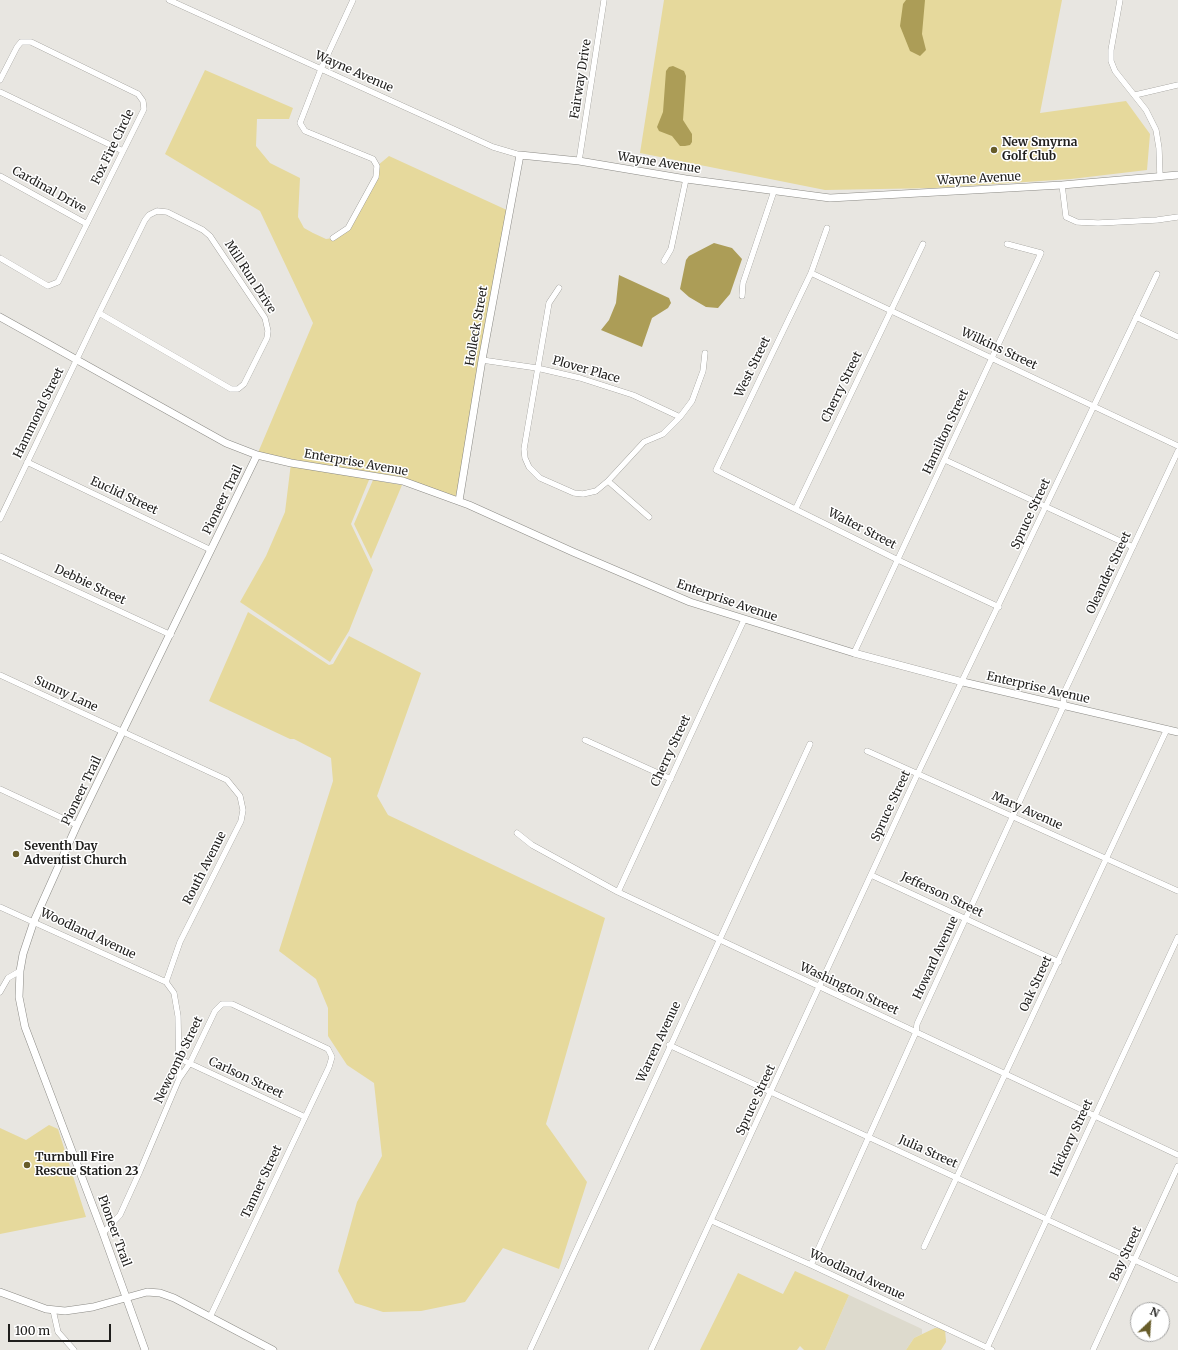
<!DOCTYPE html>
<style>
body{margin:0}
#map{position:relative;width:1178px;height:1350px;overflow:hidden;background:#e8e6e1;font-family:Merriweather,serif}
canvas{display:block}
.north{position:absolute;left:1130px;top:1302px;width:40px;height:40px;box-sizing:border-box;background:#fff;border:1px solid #a5a5a4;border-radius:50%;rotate:25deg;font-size:11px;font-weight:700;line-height:16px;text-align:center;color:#1f1e1c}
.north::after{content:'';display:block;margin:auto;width:14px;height:18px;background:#675c29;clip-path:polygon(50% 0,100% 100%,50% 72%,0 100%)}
.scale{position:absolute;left:8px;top:1324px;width:103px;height:18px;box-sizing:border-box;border:2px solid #1f1e1c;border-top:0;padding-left:5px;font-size:12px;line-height:14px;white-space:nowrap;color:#1f1e1c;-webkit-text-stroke:3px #fff;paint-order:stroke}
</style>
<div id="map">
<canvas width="1178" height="1350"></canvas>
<div class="north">N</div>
<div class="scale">100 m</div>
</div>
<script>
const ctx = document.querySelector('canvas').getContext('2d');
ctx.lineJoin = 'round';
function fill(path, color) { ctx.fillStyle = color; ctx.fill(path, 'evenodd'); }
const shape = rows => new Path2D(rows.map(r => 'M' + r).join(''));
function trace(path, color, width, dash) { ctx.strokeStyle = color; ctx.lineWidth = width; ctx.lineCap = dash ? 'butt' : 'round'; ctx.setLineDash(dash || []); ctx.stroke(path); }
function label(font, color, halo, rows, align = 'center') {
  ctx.font = font + ' Merriweather,serif'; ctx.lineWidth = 3; ctx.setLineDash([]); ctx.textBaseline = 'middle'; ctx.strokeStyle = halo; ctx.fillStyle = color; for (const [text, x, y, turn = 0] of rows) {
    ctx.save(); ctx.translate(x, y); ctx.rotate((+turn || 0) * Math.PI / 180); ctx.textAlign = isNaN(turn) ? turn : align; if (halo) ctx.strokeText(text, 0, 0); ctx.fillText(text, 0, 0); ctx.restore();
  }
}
fill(shape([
 [849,1295,922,1329,922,1334,914,1338,906,1350,825,1350]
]), '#dddacd');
fill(shape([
 [664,0,1062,0,1040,113,1126,101,1150,134,1147,170,1071,179,935,188,825,190,640,153],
 [205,70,293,108,289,119,257,119,256,146,270,163,300,178,298,217,304,228,313,233,326,239,333,238,348,228,376,177,377,166,389,156,509,211,459,501,403,481,371,475,351,524,373,570,349,631,330,662,240,602,266,556,285,512,291,463,257,455,313,323,260,211,165,154],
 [373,480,402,485,371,559,354,524],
 [248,612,329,665,333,664,349,636,421,673,377,796,388,815,605,918,546,1124,587,1182,559,1269,503,1248,465,1302,421,1311,383,1312,355,1303,338,1271,357,1202,382,1156,374,1083,347,1065,328,1036,328,1008,316,979,279,951,333,781,331,758,294,739,290,739,209,701],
 [49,1125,58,1129,86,1217,0,1234,0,1128,26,1140],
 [795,1271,849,1295,825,1350,804,1350,800,1346,797,1350,700,1350,738,1273,783,1294],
 [935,1328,945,1329,946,1342,941,1350,906,1350,914,1338]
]), '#e6d99c');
fill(shape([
 [906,0,925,0,922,34,926,50,920,56,910,51,900,26,903,4],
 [673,66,684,71,686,76,683,120,692,134,692,142,690,145,685,146,680,146,672,136,659,131,657,127,663,112,666,71,669,67],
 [714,243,732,248,742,259,730,294,718,308,706,307,689,297,680,289,686,260,689,256],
 [619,275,669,298,671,303,668,308,652,318,642,347,601,330,609,320,616,303]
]), '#ac9d57');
const minor = shape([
 [169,0,493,147,520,155],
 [1120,0,1111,50,1111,61,1115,71,1146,110,1156,130,1159,148,1160,177],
 [0,80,17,47,21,42,31,42,138,94,143,101,144,109,58,282,48,286,0,258],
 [0,92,123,151],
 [1135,95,1178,85],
 [579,161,604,0],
 [0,176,87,224],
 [1062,185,1066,217,1077,222,1098,223,1157,220,1178,217],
 [157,211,167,212,203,230,210,236,265,318,268,331,267,338,244,384,238,389,231,389,99,313,145,220,149,215,157,211],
 [827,228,811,273,716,470,898,560,999,607],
 [333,238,348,228,376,177,377,166,373,159,305,131,300,123,321,69,353,0],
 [664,261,671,249,686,179],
 [811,273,1178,446],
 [559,288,549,303,524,449,525,458,529,467,540,478,574,493,583,494,596,491,608,481,644,442,663,434,680,417,692,401,703,371,705,353],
 [742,296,743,283,774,191],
 [1136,317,1178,337],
 [482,360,537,368,580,378,633,395,680,417],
 [945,460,1133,547],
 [27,462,211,550],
 [608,481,649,517],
 [796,508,923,244],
 [0,519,99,313],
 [0,556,171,635],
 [854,653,1041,253,1007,244],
 [0,675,227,780,240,796,243,810,241,821,180,942,166,982,174,993,178,1016,179,1079],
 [585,740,671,779],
 [867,751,1178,891],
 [0,789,77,825],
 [517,833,532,845,618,892,1178,1155],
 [871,875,1059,962],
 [618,892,744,620],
 [0,907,166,982],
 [0,992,8,978,20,971],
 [669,1045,1178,1280],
 [178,1058,305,1117],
 [712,1221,811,1265,992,1350],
 [103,1233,120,1215,140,1171,179,1079,190,1063,215,1011,222,1004,232,1004,328,1049,332,1057,329,1067,210,1317],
 [924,1247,1167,729],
 [811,1265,916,1032,917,1024,1064,705,1063,695,1178,451],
 [53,1310,58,1332,74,1350],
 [987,1348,1178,937],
 [530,1350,810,744],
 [651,1350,917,775,1157,274],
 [1093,1350,1178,1166]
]);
const tertiary = shape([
 [0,317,226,443,257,455,291,463,403,481,469,505,573,552,690,602,854,653,963,682,1178,732],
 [459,501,482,360,520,155,579,161,686,179,830,198,1062,185,1178,175],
 [0,1292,46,1309,65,1311,93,1307,147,1292,160,1293,174,1298,273,1350],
 [145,1350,103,1233,25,1027,19,997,20,971,23,954,34,921,77,825,257,455]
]);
trace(minor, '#8b8a85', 6);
trace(tertiary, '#8b8a85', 8);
trace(minor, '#fff', 5.5);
trace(tertiary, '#fff', 7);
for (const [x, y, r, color] of [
 [994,150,4,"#675c29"],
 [16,854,4,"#675c29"],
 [27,1165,4,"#675c29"]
]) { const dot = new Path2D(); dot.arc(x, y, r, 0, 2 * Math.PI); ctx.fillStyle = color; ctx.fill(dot); trace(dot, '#fff', 1.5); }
label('12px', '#1f1e1c', '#fff', [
 ["Wayne Avenue",354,72,24],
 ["Fairway Drive",581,79,-81],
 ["Fox Fire Circle",113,147,-64],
 ["Wayne Avenue",659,163,9],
 ["Wayne Avenue",979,179,-3],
 ["Cardinal Drive",49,190,29],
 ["Mill Run Drive",250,277,57],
 ["Holleck Street",477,326,-80],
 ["Wilkins Street",999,349,25],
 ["West Street",753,367,-64],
 ["Plover Place",586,370,16],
 ["Cherry Street",842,387,-64],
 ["Hammond Street",39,413,-64],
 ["Hamilton Street",946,432,-65],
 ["Enterprise Avenue",356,463,10],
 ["Euclid Street",124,496,25],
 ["Pioneer Trail",223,500,-64],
 ["Spruce Street",1031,514,-65],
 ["Walter Street",862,529,27],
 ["Oleander Street",1109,573,-65],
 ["Debbie Street",90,585,25],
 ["Enterprise Avenue",727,601,19],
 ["Enterprise Avenue",1038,688,13],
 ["Sunny Lane",66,694,25],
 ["Cherry Street",671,751,-65],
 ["Pioneer Trail",82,791,-64],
 ["Spruce Street",891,806,-65],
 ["Mary Avenue",1027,811,24],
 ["Routh Avenue",205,868,-63],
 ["Jefferson Street",942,895,25],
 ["Woodland Avenue",88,934,25],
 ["Howard Avenue",936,958,-65],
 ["Oak Street",1036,984,-65],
 ["Washington Street",849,989,25],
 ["Warren Avenue",659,1042,-65],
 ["Newcomb Street",179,1060,-64],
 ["Carlson Street",246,1078,25],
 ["Spruce Street",756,1100,-65],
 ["Hickory Street",1072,1138,-65],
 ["Julia Street",928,1152,24],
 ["Tanner Street",262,1182,-65],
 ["Pioneer Trail",114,1231,70],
 ["Bay Street",1126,1254,-65],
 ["Woodland Avenue",857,1275,25]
]);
label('bold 12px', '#1f1e1c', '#fff', [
 ["New Smyrna",1002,143],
 ["Golf Club",1002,157],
 ["Seventh Day",24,847],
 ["Adventist Church",24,861],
 ["Turnbull Fire",35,1158],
 ["Rescue Station 23",35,1172]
], 'left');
</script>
